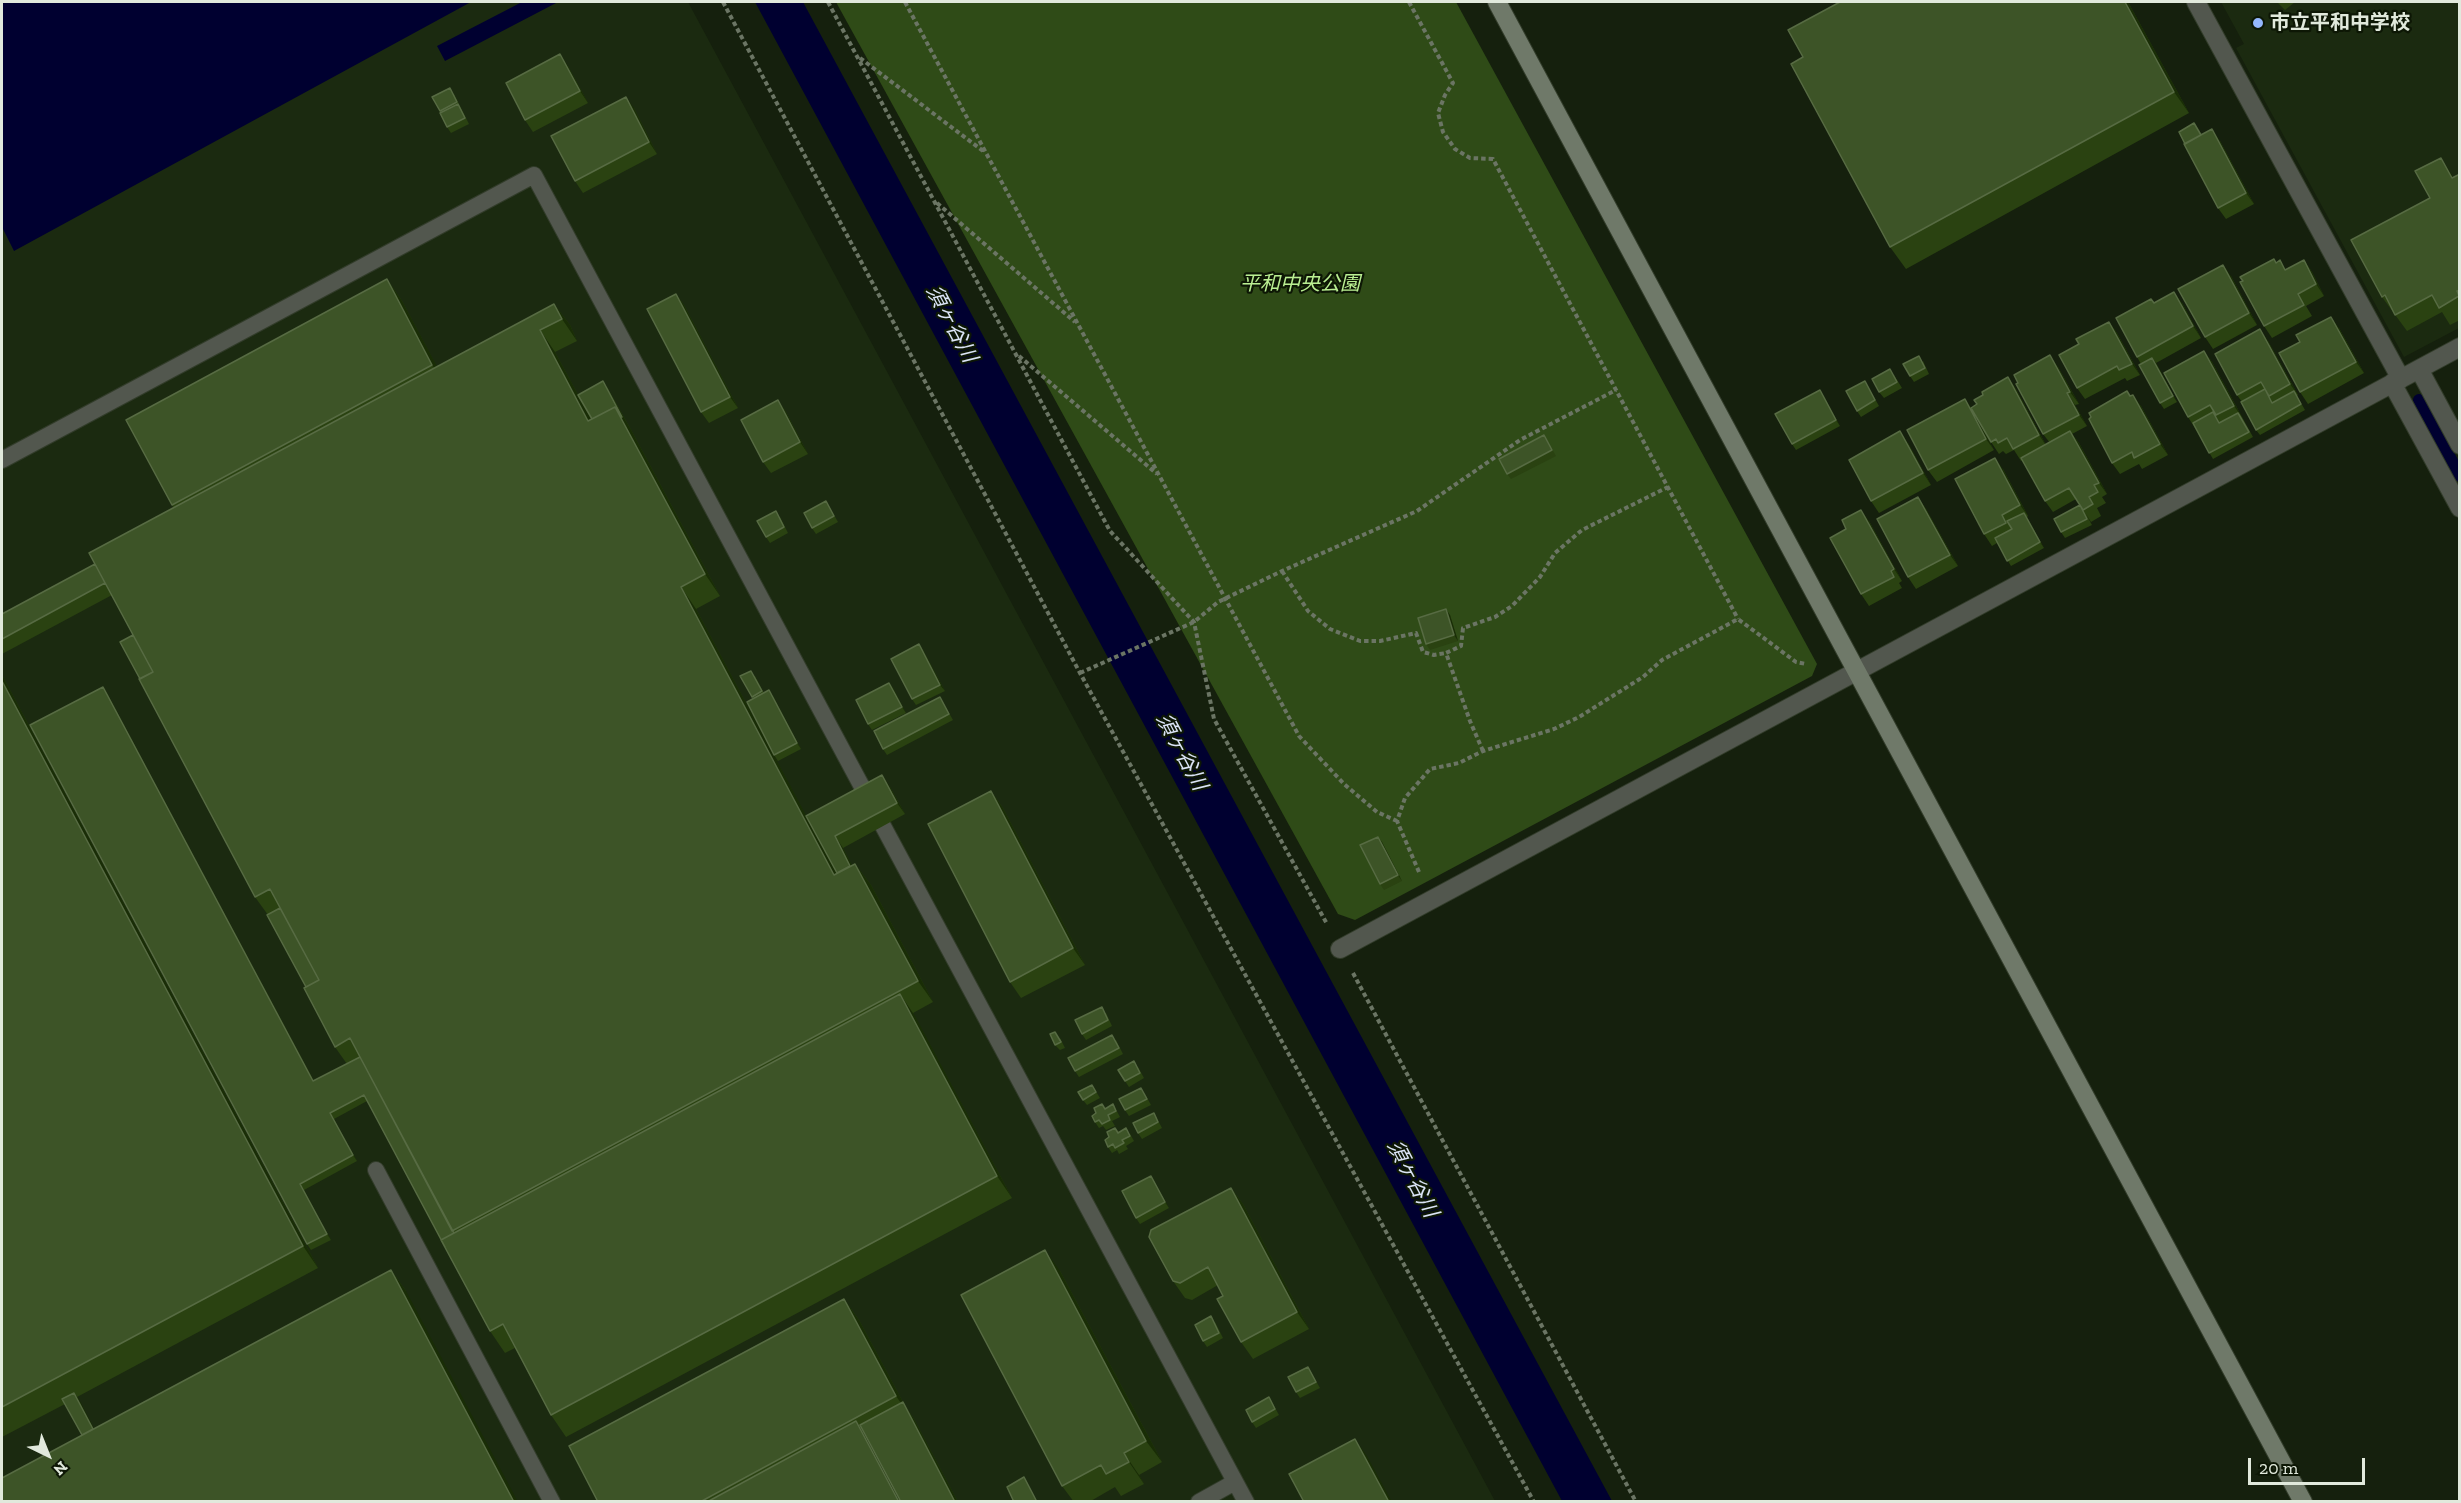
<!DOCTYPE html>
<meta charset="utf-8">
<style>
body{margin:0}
#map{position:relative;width:2461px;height:1503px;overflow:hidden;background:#15200d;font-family:"Zilla Slab",serif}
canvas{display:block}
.frame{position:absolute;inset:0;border:3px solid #e1e9dc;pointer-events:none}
.north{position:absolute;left:18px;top:1425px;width:60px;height:60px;-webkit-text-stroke:4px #0d1705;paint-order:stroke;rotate:137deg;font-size:16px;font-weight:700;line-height:24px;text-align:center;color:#e1e9dc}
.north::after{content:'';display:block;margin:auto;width:21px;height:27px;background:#e1e9dc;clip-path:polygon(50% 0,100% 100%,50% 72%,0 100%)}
.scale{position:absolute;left:2248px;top:1458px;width:117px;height:27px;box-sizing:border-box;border:3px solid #e1e9dc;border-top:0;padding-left:8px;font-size:18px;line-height:21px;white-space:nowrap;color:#e1e9dc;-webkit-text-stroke:4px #0d1705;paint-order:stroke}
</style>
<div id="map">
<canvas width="2461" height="1503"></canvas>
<div class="frame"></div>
<div class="north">N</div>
<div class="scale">20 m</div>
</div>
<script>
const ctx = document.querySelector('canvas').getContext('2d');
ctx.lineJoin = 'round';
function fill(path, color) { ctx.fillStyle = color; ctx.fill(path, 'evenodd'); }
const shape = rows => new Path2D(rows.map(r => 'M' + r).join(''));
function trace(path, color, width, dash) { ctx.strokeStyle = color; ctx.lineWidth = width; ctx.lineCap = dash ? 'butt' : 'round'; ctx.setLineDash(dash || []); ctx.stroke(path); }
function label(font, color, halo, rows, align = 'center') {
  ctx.font = font + ' "Zilla Slab","Noto Sans JP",serif'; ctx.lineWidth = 4.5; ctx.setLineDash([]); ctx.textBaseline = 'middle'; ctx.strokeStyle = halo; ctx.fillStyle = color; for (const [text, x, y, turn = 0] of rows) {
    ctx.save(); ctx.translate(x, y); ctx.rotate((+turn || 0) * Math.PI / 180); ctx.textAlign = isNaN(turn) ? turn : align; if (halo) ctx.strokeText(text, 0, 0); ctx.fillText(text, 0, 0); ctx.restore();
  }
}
fill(shape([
 [2,2,688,2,1495,1501,2,1502],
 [2221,2,2459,2,2459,328,2404,357,2236,48,2244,44]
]), '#1b2a10');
fill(shape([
 [836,2,1456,2,1817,664,1812,676,1355,920,1338,914]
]), '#2f4b17');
fill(shape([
 [2,2,471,2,14,251,2,227],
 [522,2,558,2,445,61,437,46],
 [755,2,803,2,1612,1501,1562,1501]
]), '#000030');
trace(shape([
 [2419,400,2460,476]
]), '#000030', 12);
const lane = shape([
 [2,460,534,175,868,798],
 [883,826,1246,1502],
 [376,1170,552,1502],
 [1199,1502,1235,1482]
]);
const street = shape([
 [2196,2,2401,379],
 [2419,369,2460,445],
 [2392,383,2460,508],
 [1340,949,2460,347]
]);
const secondary = shape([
 [1497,2,2303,1502]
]);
trace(lane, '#323c2a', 18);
trace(street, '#323c2a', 20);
trace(secondary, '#323c2a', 20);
trace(shape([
 [723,2,1080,673,1534,1502],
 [828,2,1110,531,1194,622,1214,719,1327,924],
 [905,2,1299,736,1344,784,1377,812,1397,821],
 [1409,2,1453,83,1445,95,1438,113,1443,132,1455,149,1470,158,1493,159,1738,619],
 [860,58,983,151],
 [937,203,1075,322],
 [1019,356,1157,474],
 [1282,571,1308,611,1330,629,1360,641,1380,641,1416,633,1423,652,1434,655,1446,653],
 [1080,673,1194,622,1218,602,1282,571,1417,511,1520,440,1616,390],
 [1483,751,1470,721,1446,653,1461,646,1463,628,1495,617,1512,606,1540,577,1555,553,1582,530,1668,487],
 [1419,872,1397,821,1405,798,1430,769,1459,763,1483,751,1554,729,1579,717,1643,677,1662,660,1738,619,1796,662,1806,664],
 [1353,973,1636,1502]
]), '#6b7564', 4, [4.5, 3]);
trace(lane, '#52574e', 16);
trace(street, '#52574e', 18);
trace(secondary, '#6f7969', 18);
fill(shape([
 [2128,2,2189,113,1906,269,1890,247,1803,57],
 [2277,2,2295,2,2285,10],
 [568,66,588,103,533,132,525,120],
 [454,94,469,124,451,133,447,127,441,113,432,97],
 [634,108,657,154,583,193,575,181],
 [2199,129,2201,135,2220,141,2254,204,2226,219,2218,208],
 [2460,174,2460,320,2450,325,2442,312,2407,331,2382,297,2430,198,2454,177],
 [2304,260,2312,272,2324,296,2306,306,2312,316,2272,338,2264,326,2277,262,2286,270],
 [2231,276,2257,325,2213,349,2205,337],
 [387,279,402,301,437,367,554,304,570,325,577,341,555,352,591,419,607,387,630,428,720,596,696,609,806,816,890,787,905,814,843,848,852,866,855,864,871,885,933,1002,913,1013,1012,1198,566,1437,551,1415,515,1348,505,1353,490,1331,367,1101,334,1119,357,1161,304,1190,331,1240,311,1250,307,1244,103,687,107,693,314,1081,347,1064,335,1047,306,987,268,915,255,897,140,679,133,635,112,595,2,654,2,614,95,564,174,508,172,505],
 [676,294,684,305,738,408,709,423,701,412],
 [2154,303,2182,303,2201,338,2156,363,2177,402,2164,409,2160,403,2141,364,2137,357],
 [2109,322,2117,333,2140,375,2127,381,2125,378,2085,399,2077,388,2079,344],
 [2339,328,2364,373,2308,404,2300,392,2300,342],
 [2268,341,2298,395,2297,396,2305,410,2260,435,2256,430,2242,402,2237,395],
 [2204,351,2212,362,2253,437,2213,459,2193,425,2188,417],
 [1923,361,1929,374,1914,382,1910,376],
 [2058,367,2079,404,2075,405,2087,426,2072,434,2079,443,2107,494,2102,497,2106,503,2097,508,2101,516,2091,522,2086,514,2092,525,2065,538,2061,532,2080,505,2076,499,2053,512,2045,501,2022,460,2021,461,2014,450,2006,454,2003,451,1999,454,1991,442,1977,404,1983,395,2008,377,2016,389,2046,445,2050,443,2043,434],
 [1894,375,1902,388,1884,398,1879,392],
 [1865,381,1879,406,1861,417,1857,411],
 [1820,390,1840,426,1796,450,1792,444],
 [2131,396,2141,406,2168,455,2142,469,2139,464,2120,474,2112,463],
 [778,400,786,412,808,454,771,473,763,462],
 [1973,410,1994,450,1937,482,1928,470],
 [1544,435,1556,456,1511,479,1507,474],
 [1908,443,1931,485,1879,513,1871,501],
 [2003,469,2028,516,2027,517,2044,548,2011,566,1997,543,1992,546,1984,534],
 [1918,497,1926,509,1958,566,1916,589,1908,577],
 [826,501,838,522,816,534,812,528],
 [780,517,788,533,770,543,766,537],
 [1869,521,1902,581,1899,583,1902,588,1869,606,1861,594],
 [1450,615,1458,641,1430,650,1426,644],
 [919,644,923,650,945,691,916,705,912,699],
 [2,675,318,1268,77,1397,94,1429,391,1270,406,1291,82,1435,65,1404,2,1437],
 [740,676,755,676,764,693,773,696,801,749,778,761,774,755,753,699],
 [889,683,893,688,906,713,872,730,868,724],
 [940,697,953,720,887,755,883,749],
 [991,791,1003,808,1085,965,1021,998,1010,982],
 [1378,837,1382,842,1402,881,1384,890,1380,884],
 [1106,1013,1112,1026,1086,1040,1082,1034],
 [1060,1038,1065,1048,1060,1050,1055,1045],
 [1116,1040,1123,1054,1079,1077,1075,1071],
 [1138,1067,1144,1078,1129,1087,1125,1081],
 [1092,1085,1100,1098,1087,1105,1083,1100],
 [1145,1094,1151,1105,1129,1116,1125,1110],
 [1113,1104,1120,1117,1112,1121,1115,1126,1106,1130,1103,1126,1099,1128,1095,1122,1105,1109],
 [1154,1113,1162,1128,1142,1139,1138,1133],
 [1115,1128,1119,1132,1130,1134,1134,1141,1126,1146,1128,1149,1119,1154,1117,1150,1112,1153,1108,1147,1109,1137],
 [1151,1176,1169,1208,1140,1224,1136,1218],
 [1231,1188,1243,1204,1309,1329,1253,1359,1241,1342,1223,1296,1218,1285,1192,1300,1185,1298,1173,1281],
 [1060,1271,1162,1462,1139,1475,1144,1484,1121,1496,1115,1487,1089,1502,1074,1502,1062,1486],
 [844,1299,859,1320,904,1404,914,1419,958,1502,598,1502],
 [1215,1322,1223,1338,1207,1347,1203,1341],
 [1308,1367,1320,1388,1300,1398,1296,1392],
 [1269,1397,1279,1415,1256,1428,1252,1422]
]), '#2a4211');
fill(shape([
 [2125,2,2128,2,2189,113,2174,92],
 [560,54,568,66,588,103,580,91],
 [626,97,634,108,657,154,649,142],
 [2212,129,2220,141,2254,204,2246,193],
 [2441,158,2452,175,2460,187,2452,178],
 [2304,260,2312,272,2324,296,2316,284],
 [2223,265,2231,276,2257,325,2249,313],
 [387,279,402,301,448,387,432,365],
 [2174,292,2182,303,2201,338,2193,326],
 [676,294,684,305,738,408,730,397],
 [554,304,570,325,577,341,562,319],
 [2331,317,2339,328,2364,373,2356,362],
 [2109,322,2117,333,2140,375,2132,364],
 [2260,329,2268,341,2298,395,2290,384],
 [540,330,555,352,604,443,588,421],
 [2204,351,2212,362,2242,417,2234,406],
 [2050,355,2058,367,2079,404,2070,392],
 [2152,358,2157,364,2177,402,2173,396],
 [2008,377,2016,389,2047,447,2039,435],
 [603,381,630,428,720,596,705,574,615,407],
 [1820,390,1824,396,1840,426,1836,420],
 [2067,393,2075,405,2087,426,2079,415],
 [2133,395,2141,406,2168,455,2160,444],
 [1965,399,1973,410,1994,450,1986,439],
 [778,400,786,412,808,454,800,442],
 [1900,431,1908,443,1931,485,1923,473],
 [2070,431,2079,443,2107,494,2099,483],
 [1995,458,2003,469,2028,516,2020,505],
 [1918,497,1926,509,1958,566,1950,555],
 [1861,510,1869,521,1902,581,1894,569],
 [2024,513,2028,519,2044,548,2040,542],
 [681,587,696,609,849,896,834,875],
 [1446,609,1450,615,1458,641,1454,635],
 [919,644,923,650,945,691,940,685],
 [2,675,318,1268,303,1246,2,681],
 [889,683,893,688,906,713,902,707],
 [103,687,107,693,317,1087,313,1081],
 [769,690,773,696,801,749,797,743],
 [882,775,890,787,905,814,897,803],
 [991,791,1003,808,1085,965,1073,948],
 [835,836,843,848,863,887,855,875],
 [1378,837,1382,842,1402,881,1398,875],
 [855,864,871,885,933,1002,918,981],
 [900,994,915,1016,1012,1198,997,1176],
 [330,1113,334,1119,357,1161,353,1155],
 [1151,1176,1155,1182,1169,1208,1165,1202],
 [300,1184,304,1190,331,1240,327,1234],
 [1231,1188,1243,1204,1309,1329,1297,1312],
 [1045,1250,1060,1271,1162,1462,1146,1441],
 [391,1270,406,1291,518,1502,514,1502],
 [844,1299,859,1320,904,1404,914,1419,958,1502,955,1502,910,1416,896,1396],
 [74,1393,79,1399,105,1450,101,1444],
 [856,1421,871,1443,902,1502,899,1502],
 [1355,1439,1367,1456,1392,1502,1389,1502],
 [1124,1453,1139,1475,1144,1484,1129,1462]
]), '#192d06');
const building = shape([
 [1840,2,2125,2,2174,92,1890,247,1791,64,1803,57,1788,30,1840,2],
 [560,54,580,91,525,120,506,83,560,54],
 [450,88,457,102,440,111,432,97,450,88],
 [626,97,649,142,575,181,551,136,626,97],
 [458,104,465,118,447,127,440,113,458,104],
 [2194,123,2201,135,2185,144,2179,132,2194,123],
 [2212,129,2246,193,2218,208,2184,144,2212,129],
 [2441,158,2452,178,2460,174,2460,290,2457,291,2459,296,2439,308,2432,295,2395,315,2385,295,2382,297,2351,240,2430,198,2415,171,2441,158],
 [2274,259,2276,263,2280,260,2285,270,2304,260,2316,284,2298,294,2304,305,2264,326,2240,282,2243,281,2240,277,2274,259],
 [2223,265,2249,313,2205,337,2178,289,2223,265],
 [387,279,432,365,172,505,126,420,387,279],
 [2174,292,2193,326,2137,357,2116,318,2151,299,2154,303,2174,292],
 [676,294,730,397,701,412,647,309,676,294],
 [554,304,562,319,540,330,588,421,615,407,705,574,681,587,834,875,855,864,918,981,452,1231,350,1038,335,1047,304,988,319,980,270,889,255,897,139,679,153,672,89,553,554,304],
 [2331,317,2356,362,2300,392,2279,353,2300,342,2296,335,2331,317],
 [2109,322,2132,364,2119,370,2117,366,2077,388,2059,355,2079,344,2076,339,2109,322],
 [2260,329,2290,384,2269,396,2261,382,2237,395,2215,354,2260,329],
 [2204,351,2234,406,2216,415,2210,405,2188,417,2164,373,2204,351],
 [2050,355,2070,392,2067,393,2079,415,2043,434,2016,384,2018,383,2014,375,2050,355],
 [1919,356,1925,368,1910,376,1903,364,1919,356],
 [2152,358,2173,396,2160,403,2139,365,2152,358],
 [1890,369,1897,382,1879,392,1872,379,1890,369],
 [2008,377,2039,435,2013,449,2007,438,1998,443,1996,439,1991,442,1971,408,1977,404,1974,400,1983,395,1982,392,2008,377],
 [603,381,622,417,615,407,592,419,578,395,603,381],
 [1865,381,1875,400,1857,411,1846,391,1865,381],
 [2265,389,2272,403,2294,391,2301,404,2256,430,2241,402,2265,389],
 [1820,390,1836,420,1792,444,1775,414,1820,390],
 [2127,391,2130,396,2133,395,2160,444,2134,458,2132,452,2112,463,2089,419,2091,417,2089,413,2127,391],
 [1965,399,1986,439,1928,470,1907,430,1965,399],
 [778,400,800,442,763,462,741,420,778,400],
 [2213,412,2219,423,2238,413,2249,432,2209,453,2193,423,2213,412],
 [1900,431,1923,473,1871,501,1849,460,1900,431],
 [2070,431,2099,483,2094,485,2098,492,2089,497,2093,504,2083,510,2069,488,2045,501,2021,458,2070,431],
 [1544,435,1552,450,1507,474,1499,459,1544,435],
 [1995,458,2020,505,2002,515,2006,523,1984,534,1955,479,1995,458],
 [1918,497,1950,555,1908,577,1877,519,1918,497],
 [826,501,834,516,812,528,804,513,826,501],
 [2080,505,2087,519,2061,532,2054,519,2080,505],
 [1861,510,1894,569,1891,571,1894,577,1861,594,1830,538,1846,529,1842,520,1861,510],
 [776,511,784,527,766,537,757,521,776,511],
 [2024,513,2040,542,2007,561,1995,538,2012,529,2007,521,2024,513],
 [95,564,105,583,2,639,2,614,95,564],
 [1446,609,1454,635,1426,644,1418,618,1446,609],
 [133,635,153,672,140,679,120,642,133,635],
 [919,644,940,685,912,699,891,659,919,644],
 [751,671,762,691,752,697,740,676,751,671],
 [2,681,303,1246,2,1407,2,681],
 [889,683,902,707,868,724,856,700,889,683],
 [103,687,313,1081,360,1057,454,1233,441,1240,445,1247,364,1095,330,1113,353,1155,300,1184,327,1234,307,1244,30,725,103,687],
 [769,690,797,743,774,755,747,702,769,690],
 [940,697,949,714,883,749,874,731,940,697],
 [882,775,897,803,835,836,850,866,837,873,806,816,882,775],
 [991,791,1073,948,1010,982,928,824,991,791],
 [1378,837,1398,875,1380,884,1360,845,1378,837],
 [280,908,319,980,306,987,267,915,280,908],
 [900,994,997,1176,551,1415,503,1324,490,1331,441,1240,900,994],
 [1102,1007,1108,1020,1082,1034,1075,1020,1102,1007],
 [1055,1032,1061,1042,1055,1045,1050,1034,1055,1032],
 [1112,1035,1119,1048,1075,1071,1068,1058,1112,1035],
 [1134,1061,1140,1073,1125,1081,1118,1070,1134,1061],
 [1092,1085,1096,1092,1083,1100,1078,1092,1092,1085],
 [1141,1088,1147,1099,1125,1110,1119,1099,1141,1088],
 [1102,1104,1105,1109,1113,1104,1116,1111,1108,1115,1110,1120,1102,1124,1099,1120,1095,1122,1092,1116,1096,1113,1094,1108,1102,1104],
 [1154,1113,1158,1122,1138,1133,1133,1123,1154,1113],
 [1115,1128,1118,1133,1126,1128,1130,1136,1122,1140,1124,1143,1115,1148,1113,1144,1108,1147,1105,1140,1109,1137,1107,1132,1115,1128],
 [1151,1176,1165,1202,1136,1218,1122,1191,1151,1176],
 [1231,1188,1297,1312,1241,1342,1217,1299,1223,1296,1208,1267,1180,1283,1173,1281,1149,1237,1151,1230,1231,1188],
 [1045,1250,1146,1441,1124,1453,1129,1462,1106,1474,1101,1465,1062,1486,961,1295,1045,1250],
 [391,1270,514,1502,2,1502,2,1478,391,1270],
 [844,1299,896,1396,700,1502,598,1502,569,1446,844,1299],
 [1211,1316,1219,1333,1203,1341,1195,1325,1211,1316],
 [1308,1367,1316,1382,1296,1392,1288,1377,1308,1367],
 [74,1393,93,1429,82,1435,62,1399,74,1393],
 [1269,1397,1275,1409,1252,1422,1246,1410,1269,1397],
 [903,1402,955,1502,901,1502,860,1425,903,1402],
 [856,1421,899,1502,707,1502,856,1421],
 [1355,1439,1389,1502,1304,1502,1289,1474,1355,1439],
 [1024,1477,1037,1502,1014,1502,1007,1487,1024,1477]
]);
fill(building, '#3d5427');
trace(building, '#576b43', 1.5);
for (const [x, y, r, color] of [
 [2258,23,6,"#94b7fd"]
]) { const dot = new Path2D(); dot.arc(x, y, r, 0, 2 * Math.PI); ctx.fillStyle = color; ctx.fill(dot); trace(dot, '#0d1705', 2); }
label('bold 20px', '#e1e9dc', '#0d1705', [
 ["市立平和中学校",2270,23]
], 'left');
label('italic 20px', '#baef92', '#0d1705', [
 ["平和中央公園",1300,284]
]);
label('italic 21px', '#dbe4f6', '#0d1705', [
 ["須ヶ谷川",951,324,62],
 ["須ヶ谷川",1181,752,62],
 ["須ヶ谷川",1412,1179,62]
]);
</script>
